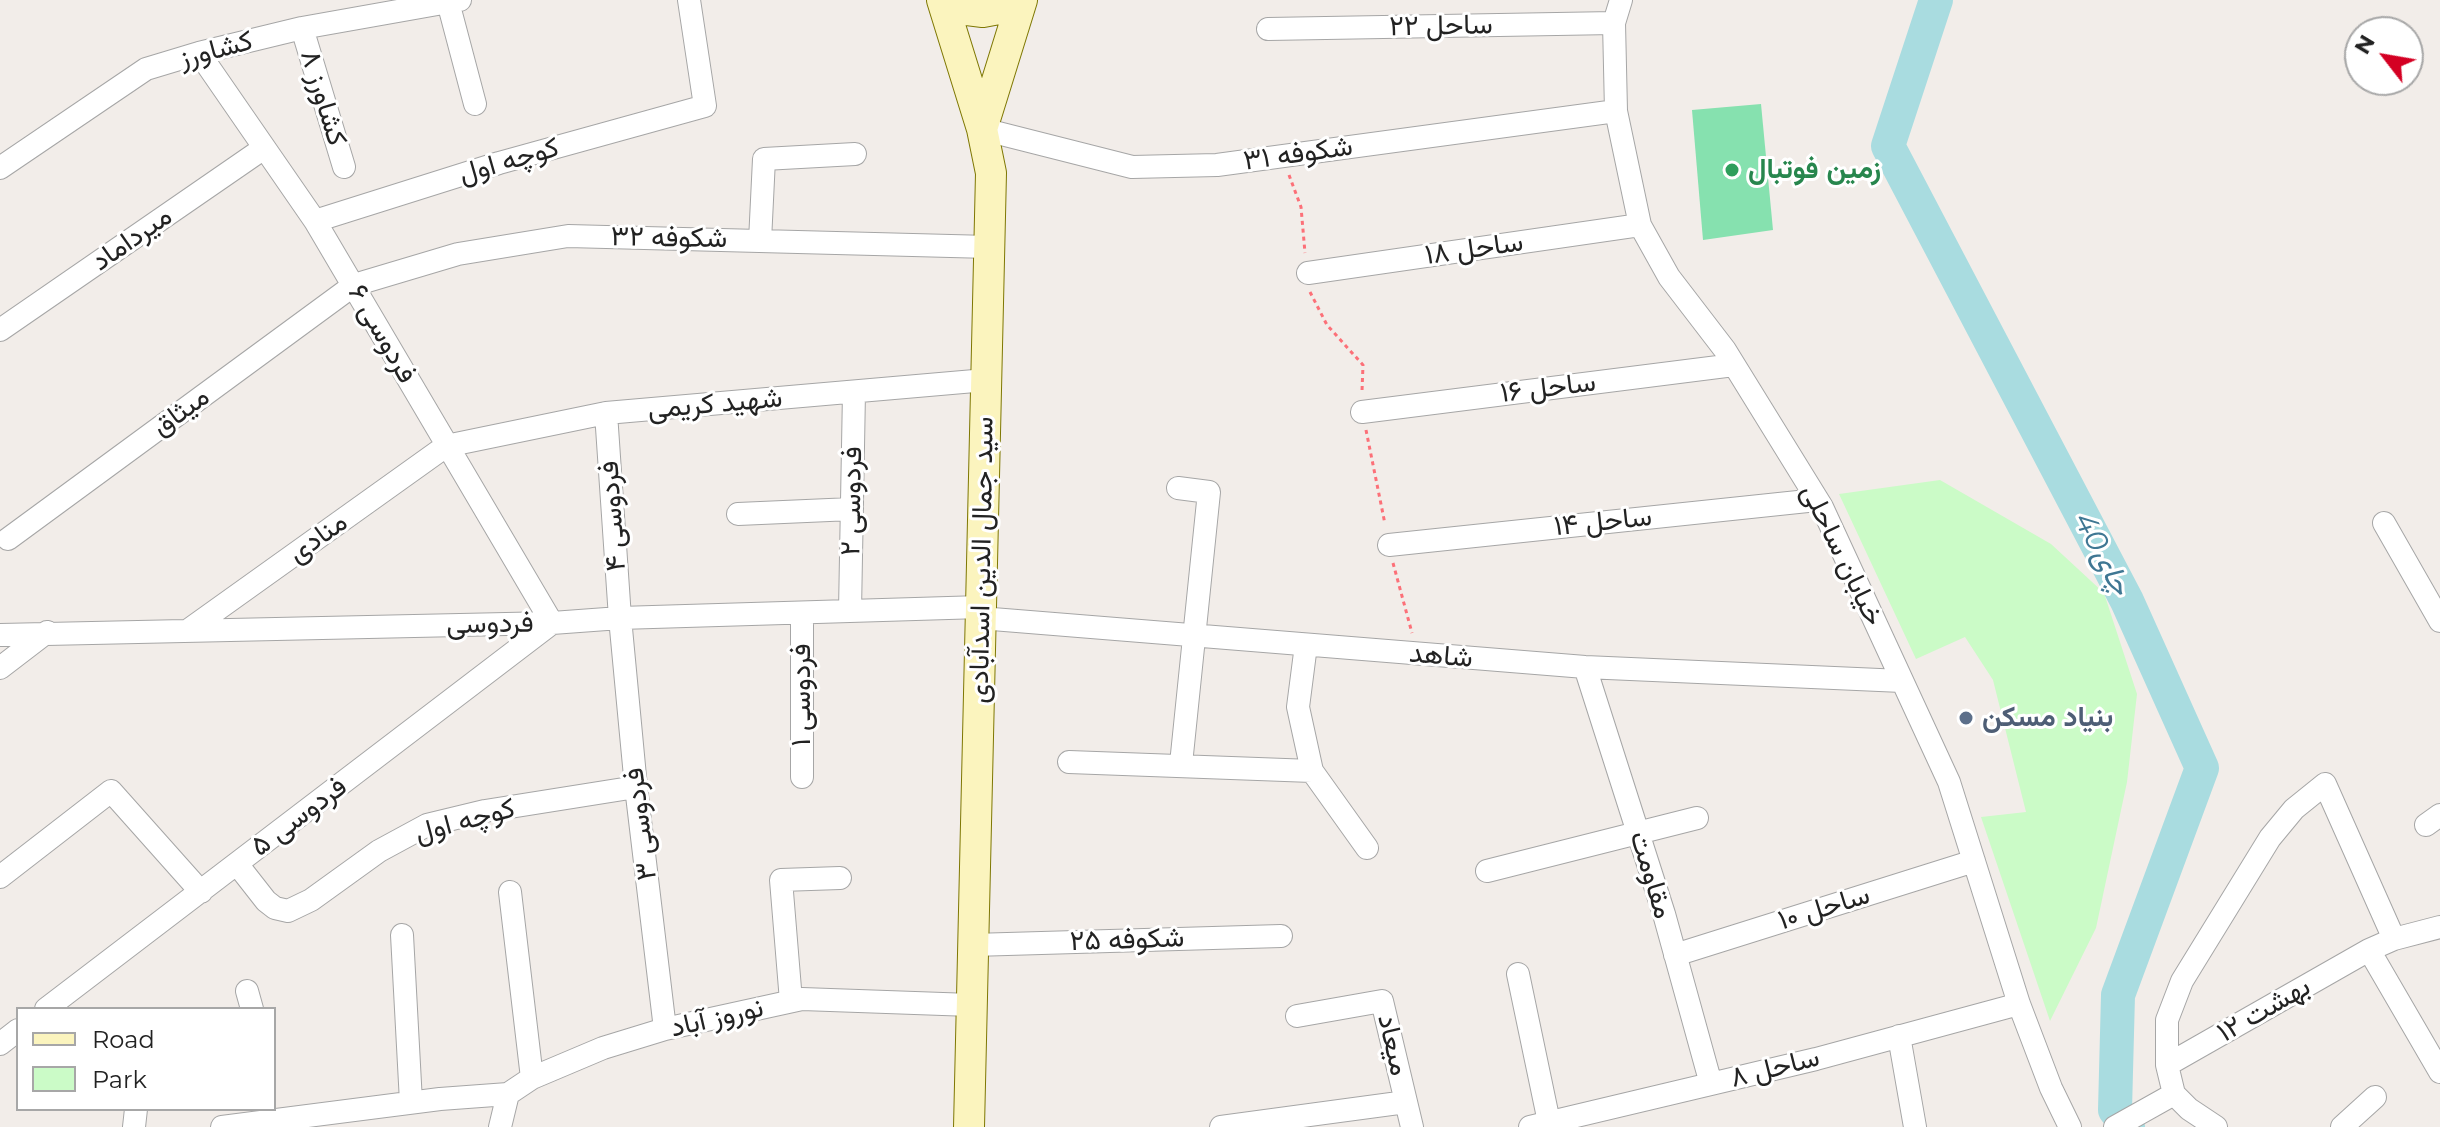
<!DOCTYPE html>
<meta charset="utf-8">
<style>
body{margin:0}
#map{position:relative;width:2440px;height:1127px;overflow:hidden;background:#f2ede9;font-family:Montserrat,sans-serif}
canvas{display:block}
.legend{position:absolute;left:16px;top:1007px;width:260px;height:104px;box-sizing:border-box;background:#fff;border:2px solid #a7a7a7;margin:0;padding:10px 14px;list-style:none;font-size:24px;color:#222}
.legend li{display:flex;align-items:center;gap:16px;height:40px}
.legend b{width:40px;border:2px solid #a7a7a7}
.north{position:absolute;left:2344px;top:16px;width:80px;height:80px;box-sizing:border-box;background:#fff;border:2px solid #a7a7a7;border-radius:50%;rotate:301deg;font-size:22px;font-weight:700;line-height:32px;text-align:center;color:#222}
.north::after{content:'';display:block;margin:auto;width:28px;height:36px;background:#d40023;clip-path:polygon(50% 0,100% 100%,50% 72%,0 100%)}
</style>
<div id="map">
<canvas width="2440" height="1127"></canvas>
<ul class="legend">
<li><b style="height:10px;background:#fbf4be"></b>Road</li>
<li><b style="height:22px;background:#cbfbc7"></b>Park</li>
</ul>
<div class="north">N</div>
</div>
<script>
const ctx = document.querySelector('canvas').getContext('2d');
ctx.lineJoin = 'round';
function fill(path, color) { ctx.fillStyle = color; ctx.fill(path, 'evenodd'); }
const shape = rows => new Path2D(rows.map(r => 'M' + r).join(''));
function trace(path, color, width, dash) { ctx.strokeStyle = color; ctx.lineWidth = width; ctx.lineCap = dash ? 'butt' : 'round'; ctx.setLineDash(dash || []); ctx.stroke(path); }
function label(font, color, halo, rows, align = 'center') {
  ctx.font = font + ' Montserrat,Vazirmatn,sans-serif'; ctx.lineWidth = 6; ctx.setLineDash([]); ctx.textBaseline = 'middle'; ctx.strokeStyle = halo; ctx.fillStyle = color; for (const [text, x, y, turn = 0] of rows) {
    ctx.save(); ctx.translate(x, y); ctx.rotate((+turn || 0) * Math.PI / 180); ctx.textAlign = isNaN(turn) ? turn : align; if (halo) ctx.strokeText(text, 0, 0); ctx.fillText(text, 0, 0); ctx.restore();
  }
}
fill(shape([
 [1940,480,2051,544,2104,593,2137,694,2127,782,2096,928,2050,1021,1981,817,2026,812,1993,680,1965,637,1916,659,1839,494]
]), '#cbfbc7');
fill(shape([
 [1761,104,1773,230,1703,240,1692,110]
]), '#86e1af');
trace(shape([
 [1936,0,1888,146,2127,601,2202,768,2118,995,2115,1110,2128,1127]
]), '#a9dce0', 34);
const street = shape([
 [1621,0,1614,23,1616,111,1640,225,1669,277,1725,350,1822,507,1949,782,2019,1004,2051,1088,2070,1127],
 [448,2,475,104],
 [302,28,344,167],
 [1268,29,1614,23],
 [982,129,1132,167,1217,165,1616,111],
 [0,168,146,69,199,53,302,28,460,0],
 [315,221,499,163,705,106,689,0],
 [760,241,764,159,855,154],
 [1308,273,1640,225],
 [0,330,264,148],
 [1362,412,1734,365],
 [606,413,620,618,636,787,665,1029],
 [1178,488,1209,492,1181,764],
 [738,514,852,509],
 [2384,523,2440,621],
 [8,539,354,285,458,254,568,236,989,247],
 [1389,545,1817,500],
 [850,611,854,392],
 [980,618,1585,667,1902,681],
 [190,629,446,446,606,413,986,380],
 [0,635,552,623,620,618,981,607],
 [1306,645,1298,707,1312,771,1367,848],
 [1585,667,1664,914,1711,1084],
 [0,668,47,632],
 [1069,762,1312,771],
 [802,777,802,613],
 [2426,825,2440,815],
 [237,864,266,901,275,908,288,911,311,900,379,851,427,825,485,811,636,787],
 [1487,871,1697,818],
 [0,877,111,791,201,892],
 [510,892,532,1078],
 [402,935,411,1102],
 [973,945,1281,936],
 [2369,950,2440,1072],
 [1675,955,1974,861],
 [1518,974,1549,1122],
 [247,991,252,1009],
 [791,1001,781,880,840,878],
 [46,1009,552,623,315,221,199,53],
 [1297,1016,1382,1001,1412,1127],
 [1899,1036,1915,1127],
 [0,1044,18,1030],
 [2167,1065,2167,1020,2182,981,2270,838,2294,809,2325,784,2394,939],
 [134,1127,136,1109],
 [222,1127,440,1099,508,1094],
 [500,1127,508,1094,532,1078,603,1048,665,1029,802,999,971,1005],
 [1221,1127,1406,1102],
 [1530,1127,1816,1059,2019,1004],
 [2115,1127,2174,1094],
 [2216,1127,2189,1109,2174,1094,2167,1065,2369,950,2394,939,2440,927],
 [2342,1127,2375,1097]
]);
const secondary = shape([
 [942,0,982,129,991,173,969,1127],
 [950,0,967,10,983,12,999,9,1013,0],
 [982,129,1022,0]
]);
trace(street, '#a6a6a6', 24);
trace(secondary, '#7e7703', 32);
trace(shape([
 [1289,175,1301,207,1305,253],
 [1310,292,1327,325,1363,365,1362,391],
 [1366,430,1385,524],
 [1393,563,1412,633]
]), '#fc7078', 3, [4, 4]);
trace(street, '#fff', 22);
trace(secondary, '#fbf4be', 30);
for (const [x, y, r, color] of [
 [1732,170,8,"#2e9e5b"],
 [1966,718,8,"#5c6f8a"]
]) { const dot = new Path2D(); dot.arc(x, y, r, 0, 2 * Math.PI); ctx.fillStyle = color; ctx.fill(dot); trace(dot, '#fff', 3); }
label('28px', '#222', '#fff', [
 ["ساحل ۲۲",1441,26,-1],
 ["کشاورز",216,50,-15],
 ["کشاورز ۸",323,98,73],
 ["شکوفه ۳۱",1298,154,-8],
 ["کوچه اول",509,161,-16],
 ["شکوفه ۳۲",669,238,1],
 ["میرداماد",132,239,-35],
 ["ساحل ۱۸",1474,249,-8],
 ["فردوسی ۶",382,334,60],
 ["ساحل ۱۶",1548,388,-7],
 ["شهید کریمی",715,404,-5],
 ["میثاق",181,412,-36],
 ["فردوسی ۲",852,501,-89],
 ["فردوسی ۴",613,516,-94],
 ["ساحل ۱۴",1603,522,-6],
 ["منادی",318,538,-36],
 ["خیابان ساحلی",1842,555,64],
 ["سید جمال الدین اسدآبادی",982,560,-89],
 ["فردوسی",490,624,-1],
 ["شاهد",1441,656,5],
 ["فردوسی ۱",802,695,-90],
 ["فردوسی ۵",299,817,-37],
 ["کوچه اول",465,821,-15],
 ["فردوسی ۳",641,824,-97],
 ["مقاومت",1651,875,73],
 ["ساحل ۱۰",1824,908,-17],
 ["شکوفه ۲۵",1127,940,-2],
 ["بهشت ۱۲",2264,1010,-30],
 ["نوروز آباد",717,1018,-13],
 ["میعاد",1393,1045,77],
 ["ساحل ۸",1775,1068,-14]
]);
label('bold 28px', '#27864d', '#fff', [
 ["زمین فوتبال",1748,170]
], 'left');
label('bold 28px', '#4e5e75', '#fff', [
 ["بنیاد مسکن",1982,718]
], 'left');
label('italic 30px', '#3f7793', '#fff', [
 ["40چای",2102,554,62]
]);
</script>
